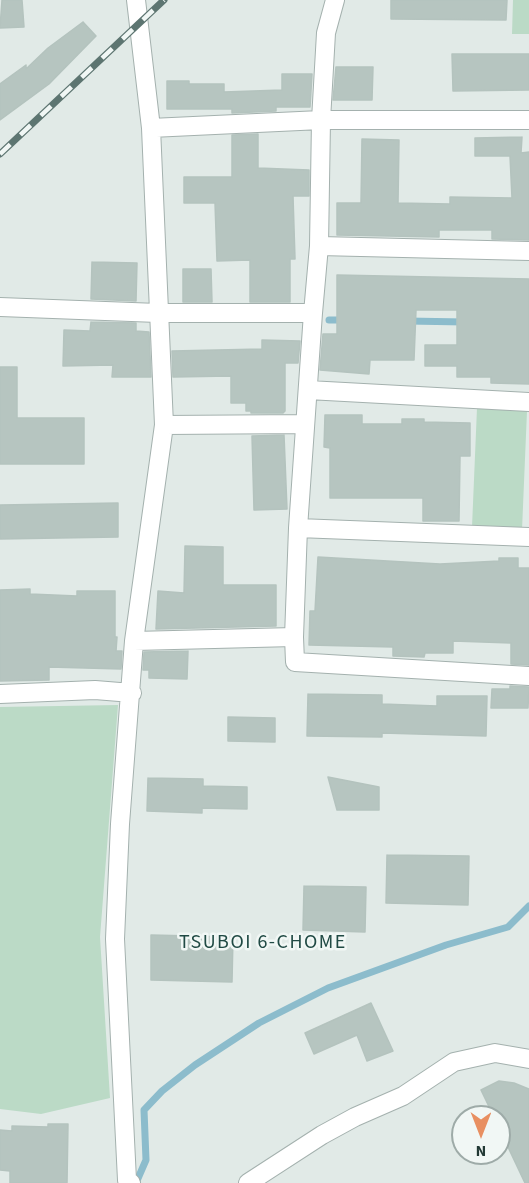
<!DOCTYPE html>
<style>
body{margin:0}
#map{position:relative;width:529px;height:1183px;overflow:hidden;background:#e1eae7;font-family:"Source Sans 3",sans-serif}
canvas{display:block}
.north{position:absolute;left:451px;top:1105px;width:60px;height:60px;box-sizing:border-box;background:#f1f7f5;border:2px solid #9eaba8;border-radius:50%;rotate:180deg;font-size:16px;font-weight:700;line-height:24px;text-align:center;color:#223935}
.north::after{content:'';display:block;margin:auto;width:21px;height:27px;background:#e88f61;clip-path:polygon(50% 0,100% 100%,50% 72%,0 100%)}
</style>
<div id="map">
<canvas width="529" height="1183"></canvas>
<div class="north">N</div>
</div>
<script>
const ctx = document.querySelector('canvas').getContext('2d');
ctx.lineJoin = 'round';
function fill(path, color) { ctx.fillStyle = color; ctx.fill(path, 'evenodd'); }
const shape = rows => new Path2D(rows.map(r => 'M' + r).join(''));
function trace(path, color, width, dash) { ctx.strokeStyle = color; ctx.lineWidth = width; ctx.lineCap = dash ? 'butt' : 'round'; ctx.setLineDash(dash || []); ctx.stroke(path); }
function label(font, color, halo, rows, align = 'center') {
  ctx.font = font + ' "Source Sans 3",sans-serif'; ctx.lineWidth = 5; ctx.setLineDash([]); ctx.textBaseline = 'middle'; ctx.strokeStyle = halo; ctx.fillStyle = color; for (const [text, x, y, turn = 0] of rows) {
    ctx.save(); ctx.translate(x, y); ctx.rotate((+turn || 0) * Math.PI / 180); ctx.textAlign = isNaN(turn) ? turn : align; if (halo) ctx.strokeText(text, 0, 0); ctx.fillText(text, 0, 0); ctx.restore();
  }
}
fill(shape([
 [513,0,529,0,529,34,512,34],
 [477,408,527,411,522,530,472,527],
 [118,705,100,937,110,1098,41,1114,0,1109,0,707]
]), '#bbdac6');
trace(shape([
 [329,320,345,320],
 [407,321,465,322],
 [136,1183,146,1160,144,1110,162,1091,195,1065,259,1023,328,988,446,945,508,927,529,906]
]), '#8cbccc', 7);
const building = shape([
 [2,0,22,0,24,27,0,28,2,0],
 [391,0,507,0,506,20,391,19,391,0],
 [83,22,96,36,49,84,0,120,0,84,26,65,26,69,48,48,83,22],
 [452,54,529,54,529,90,453,91,452,54],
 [336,67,373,67,372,100,333,100,336,67],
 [282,74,312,74,310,107,276,107,276,111,232,113,232,109,167,109,167,81,189,81,189,84,224,84,224,92,282,90,282,74],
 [258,134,258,168,309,170,309,196,293,196,295,259,290,259,290,302,250,302,250,260,217,261,215,203,184,203,184,177,232,177,232,135,258,134],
 [522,137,521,153,529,152,529,240,492,239,492,230,439,230,439,237,337,235,337,203,361,203,362,139,399,140,398,203,450,204,450,197,512,198,510,156,475,156,475,138,522,137],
 [92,262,137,263,136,301,91,299,92,262],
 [183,269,211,269,212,302,183,302,183,269],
 [337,275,529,279,529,384,491,383,491,377,457,377,457,366,425,366,425,345,457,345,457,310,416,310,414,360,370,360,369,374,320,370,323,334,337,334,337,275],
 [91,322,136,323,136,331,149,332,151,377,112,377,113,365,63,366,64,330,90,331,91,322],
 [262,340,300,341,298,363,285,363,285,411,283,413,251,413,251,411,246,411,246,403,231,403,231,376,173,377,172,351,262,349,262,340],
 [0,367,17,367,17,418,84,418,84,464,0,464,0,367],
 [325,415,362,415,362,424,402,424,402,419,424,419,424,422,470,423,470,456,460,456,459,521,423,521,423,498,330,498,330,448,324,447,325,415],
 [284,435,287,509,254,510,252,436,284,435],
 [118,503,118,537,0,539,0,505,118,503],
 [185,546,223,547,223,585,276,585,276,626,156,629,158,591,184,593,185,546],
 [318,557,440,564,499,561,499,558,518,558,518,568,529,568,529,665,511,664,511,643,453,641,453,653,425,653,424,657,393,656,393,647,309,645,310,611,315,611,318,557],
 [30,589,30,594,77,596,77,591,115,591,115,637,117,637,116,651,122,651,121,669,49,667,49,680,0,681,0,590,30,589],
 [188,651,187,679,149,678,149,670,143,670,144,652,188,651],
 [510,686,529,687,528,708,491,708,492,689,510,689,510,686],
 [308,694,382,695,382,704,437,706,437,696,487,696,486,736,382,733,382,737,307,736,308,694],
 [228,717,275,718,275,742,228,741,228,717],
 [328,777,379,787,379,810,337,810,328,777],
 [148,778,203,779,203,786,247,787,247,809,202,808,202,813,147,811,148,778],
 [387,855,469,856,468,905,386,903,387,855],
 [304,886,366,887,365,932,303,930,304,886],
 [151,935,233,937,232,982,151,980,151,935],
 [371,1003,393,1051,367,1061,357,1035,314,1054,305,1033,371,1003],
 [499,1081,514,1083,529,1089,529,1183,525,1183,499,1128,499,1117,494,1117,481,1090,499,1081],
 [48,1124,68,1124,67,1183,10,1183,10,1171,0,1170,0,1130,12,1131,12,1126,48,1127,48,1124]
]);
fill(building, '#b6c5c0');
trace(building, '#b4c3be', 1.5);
const minor = shape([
 [335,0,326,33,321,120,319,246,313,313,298,528,294,637,295,662,529,676],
 [151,128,321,120,529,120],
 [319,246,529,251],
 [0,307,158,313,313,313],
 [308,390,529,402],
 [164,425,305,424],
 [298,528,529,537],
 [134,641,294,637],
 [0,694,95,690,132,693],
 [131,1183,127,1180,115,939,120,824,134,641,164,425,151,128,136,0],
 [248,1183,322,1135,355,1117,403,1096,454,1062,495,1053,529,1059]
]);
trace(minor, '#a4b1ae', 20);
trace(minor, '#fff', 18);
const rail = shape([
 [0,154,164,0]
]);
trace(rail, '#5d7571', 7);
trace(rail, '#f1f7f5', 4.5, [14]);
ctx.letterSpacing = '1.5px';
label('20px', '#204a44', '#f1f7f5', [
 ["TSUBOI 6-CHOME",263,944]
]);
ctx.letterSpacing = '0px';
</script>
